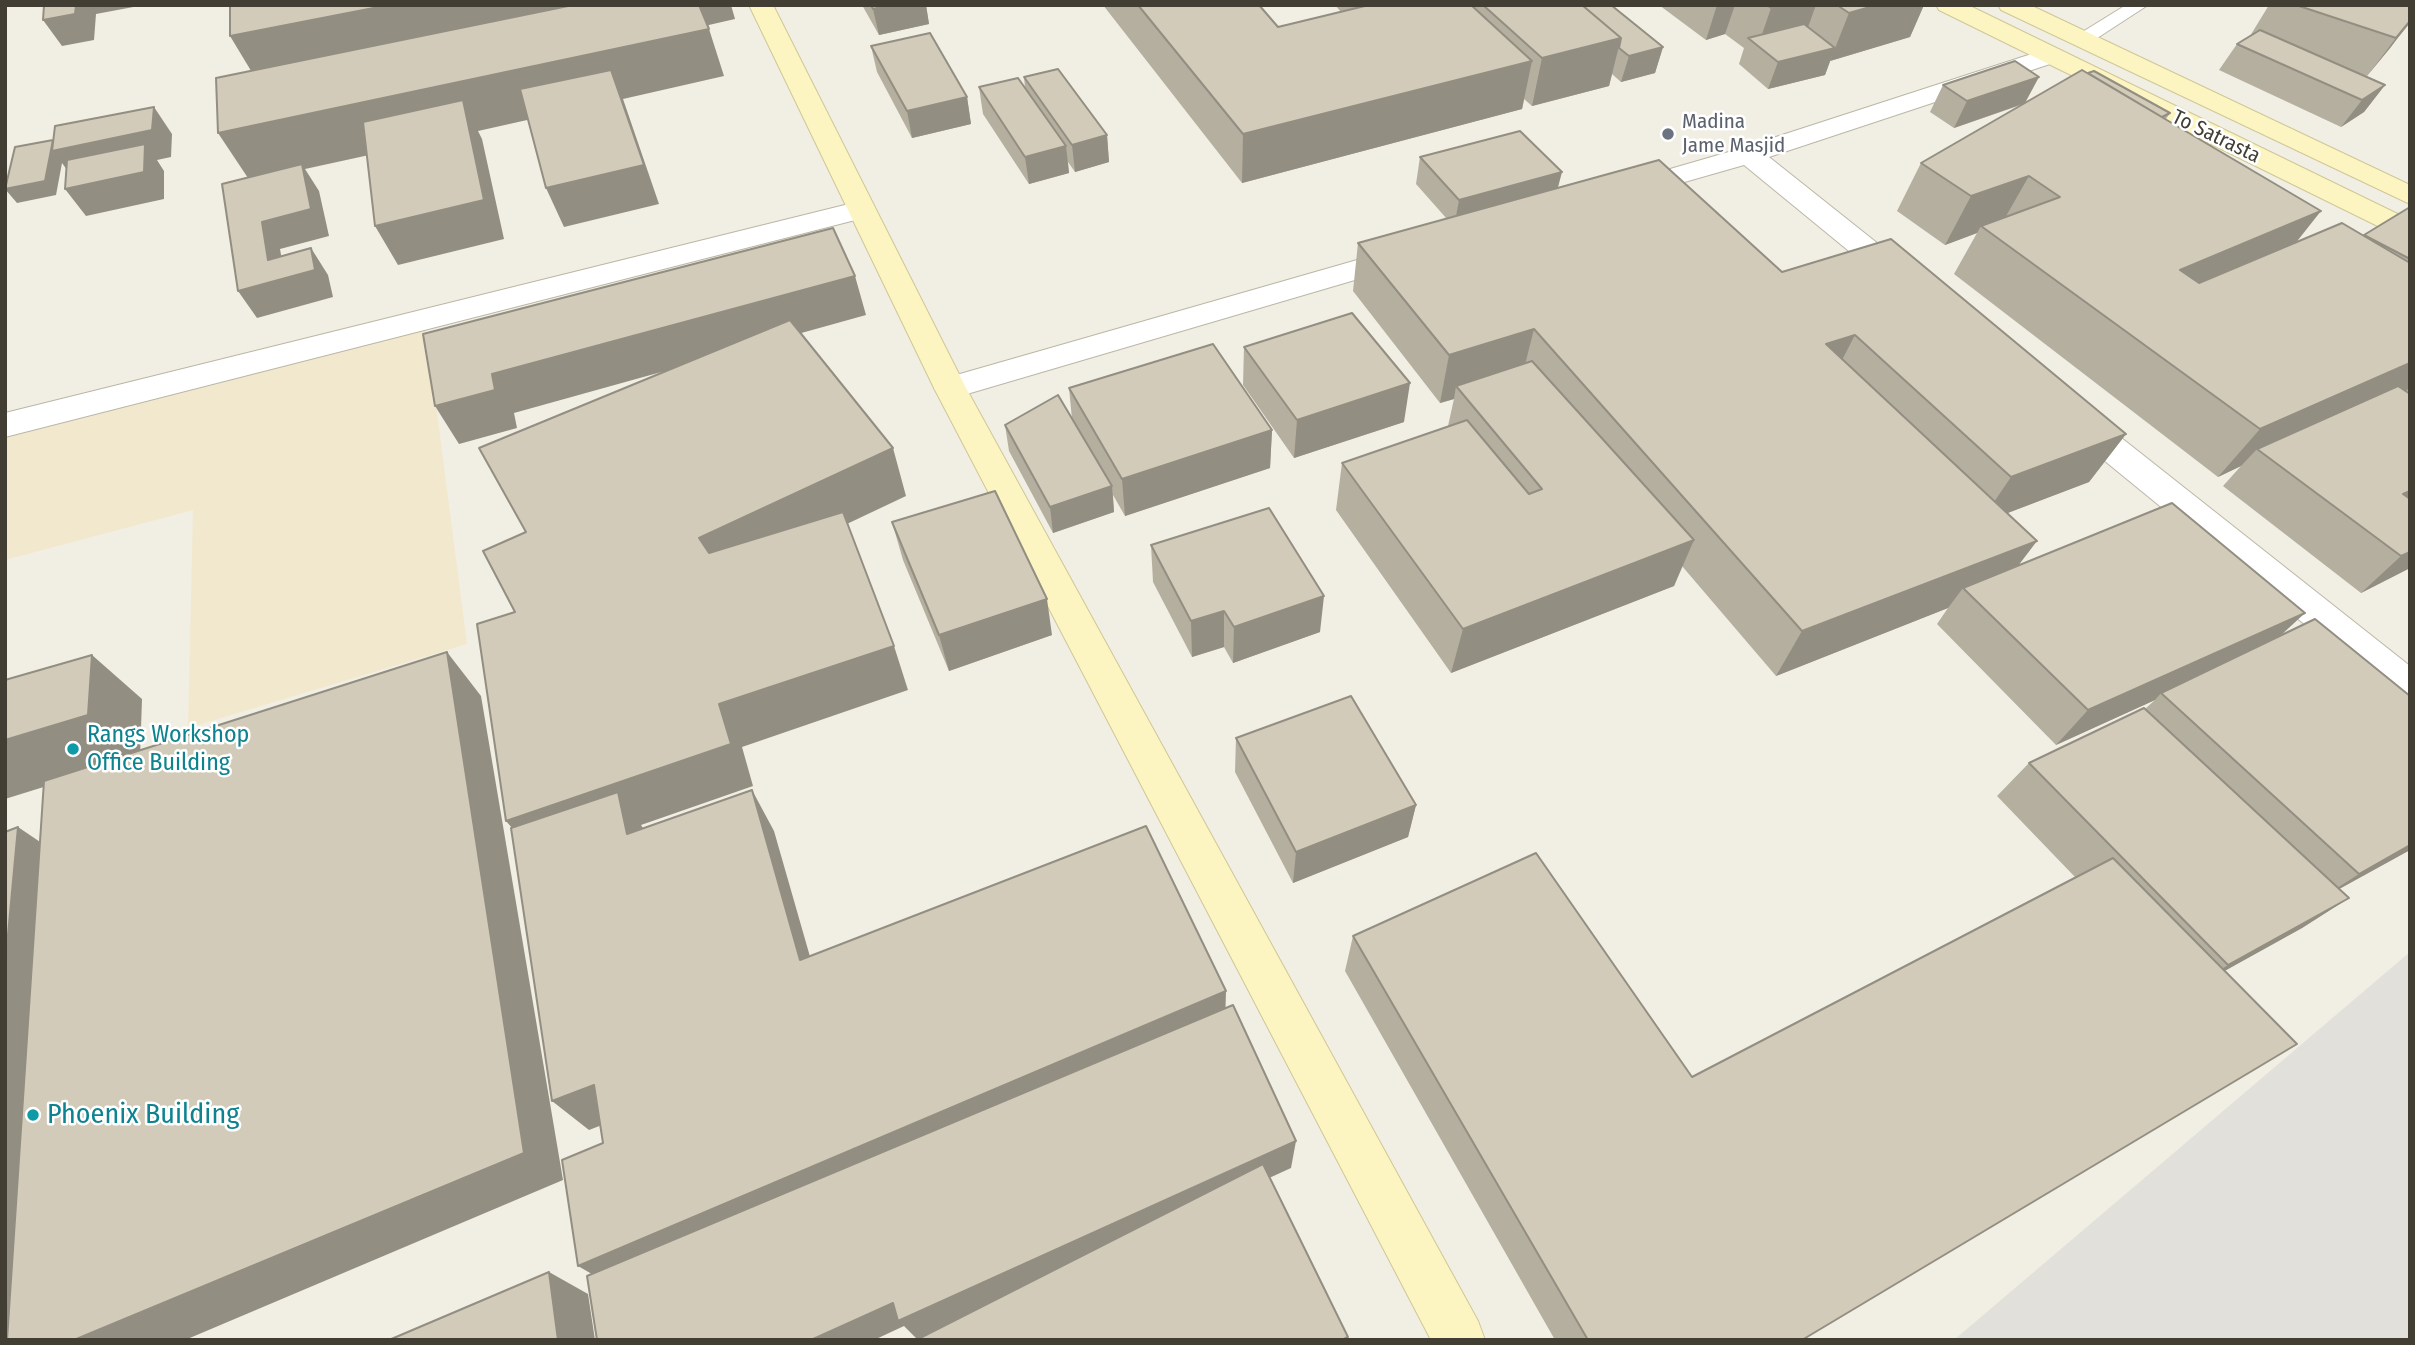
<!DOCTYPE html>
<style>
body{margin:0}
#map{position:relative;width:2415px;height:1345px;overflow:hidden;background:#f1eee3;font-family:"Fira Sans Condensed",sans-serif}
canvas{display:block}
.frame{position:absolute;inset:0;border:7px solid #423e34;pointer-events:none}
</style>
<div id="map">
<canvas width="2415" height="1345"></canvas>
<div class="frame"></div>
</div>
<script>
const ctx = document.querySelector('canvas').getContext('2d');
ctx.lineJoin = 'round';
function fill(path, color) { ctx.fillStyle = color; ctx.fill(path, 'evenodd'); }
const shape = rows => new Path2D(rows.map(r => 'M' + r).join(''));
function trace(path, color, width, dash) { ctx.strokeStyle = color; ctx.lineWidth = width; ctx.lineCap = dash ? 'butt' : 'round'; ctx.setLineDash(dash || []); ctx.stroke(path); }
function label(font, color, halo, rows, align = 'center') {
  ctx.font = font + ' "Fira Sans Condensed",sans-serif'; ctx.lineWidth = 5; ctx.setLineDash([]); ctx.textBaseline = 'middle'; ctx.strokeStyle = halo; ctx.fillStyle = color; for (const [text, x, y, turn = 0] of rows) {
    ctx.save(); ctx.translate(x, y); ctx.rotate((+turn || 0) * Math.PI / 180); ctx.textAlign = isNaN(turn) ? turn : align; if (halo) ctx.strokeText(text, 0, 0); ctx.fillText(text, 0, 0); ctx.restore();
  }
}
fill(shape([
 [426,328,467,644,188,728,193,510,5,560,5,432]
]), '#f2e8ce');
fill(shape([
 [2410,952,2410,1340,1954,1340]
]), '#e1e0db');
const lane = shape([
 [2126,5,2148,5,2088,44,2076,44,2073,40,2076,36,2126,5]
]);
const street = shape([
 [2050,48,2059,51,2063,56,2059,61,1769,157,1916,274,1920,281,1916,288,1905,291,1894,288,1744,165,1625,199,1615,197,1611,191,1615,185,1739,149,2050,48],
 [861,201,871,204,875,210,871,216,5,437,5,413,861,201],
 [1406,246,1416,248,1421,255,1416,262,950,399,939,396,934,388,939,380,1406,246],
 [2074,407,2086,410,2410,666,2410,704,2396,699,2062,426,2057,418,2062,410,2074,407]
]);
const secondary = shape([
 [749,5,773,5,966,388,1478,1321,1485,1340,1431,1340,934,388,749,5],
 [1936,5,1968,5,2410,220,2410,240,2400,237,1939,10,1936,5],
 [1998,5,2030,5,2410,185,2410,204,2001,10,1998,5]
]);
trace(lane, '#bbb7a6', 2);
trace(street, '#bbb7a6', 2);
trace(secondary, '#cfc795', 2);
fill(lane, '#fff');
fill(street, '#fff');
fill(secondary, '#fcf5c2');
fill(shape([
 [862,5,926,5,929,24,879,35],
 [1103,5,1259,5,1278,27,1341,12,1335,5,1611,5,1663,47,1655,73,1621,82,1612,74,1609,86,1532,106,1524,99,1522,109,1242,183],
 [1659,5,1924,5,1910,37,1830,61,1825,75,1768,89,1739,64,1744,48,1725,34,1706,40],
 [2269,5,2410,5,2410,23,2367,76,2355,72,2385,85,2364,112,2341,127,2219,70,2237,44,2250,36],
 [871,46,967,97,971,124,912,138,877,72],
 [1024,77,1107,135,1109,162,1075,172,1068,162,1069,173,1029,184,983,114,979,87,1025,88],
 [1943,85,2025,103,2170,113,2166,119,2296,242,2363,235,2410,207,2410,568,2361,593,2223,486,2241,466,2218,477,1954,274,1977,233,1945,245,1897,211,1921,163,2024,104,1954,128,1930,112],
 [1420,157,1558,188,1782,272,2126,434,2089,482,2007,513,2019,565,2282,635,2410,696,2410,850,2339,889,2349,898,2302,928,2224,971,1802,1340,1555,1340,1345,971,1353,936,1692,1077,2075,877,1997,796,2029,763,2145,709,2155,700,2056,745,1937,624,1948,608,1776,676,1682,566,1674,586,1451,673,1336,510,1342,463,1448,426,1454,399,1440,403,1353,291,1358,243,1447,219,1416,184],
 [1244,347,1404,422,1294,458,1243,385],
 [1069,388,1272,430,1270,468,1125,516,1113,495,1114,512,1053,533,1009,451,1005,425,1072,419],
 [892,522,1052,635,949,671,903,560],
 [1151,545,1320,632,1233,663,1224,647,1192,657,1153,582],
 [1236,738,1416,805,1408,837,1293,883,1235,772]
]), '#b5af9f');
fill(shape([
 [76,5,144,5,96,14,94,40,62,46,43,20],
 [389,5,645,5,259,84,230,36],
 [693,5,731,5,735,19,700,27],
 [889,5,926,5,929,24,879,35,873,9],
 [1717,5,1735,5,1725,34,1706,40],
 [1781,5,1816,5,1803,41,1758,46,1771,8],
 [1877,5,1924,5,1910,37,1830,61,1849,13],
 [2410,21,2391,47,2367,76,2396,38],
 [709,29,724,76,623,99,659,204,564,227,546,188,621,99,478,131,482,139,504,239,398,265,375,226,470,133,305,169,319,191,329,236,280,249,285,278,311,248,328,275,333,297,257,318,238,291,250,181,218,133],
 [1621,38,1609,86,1532,106,1542,58],
 [1663,47,1655,73,1621,82,1629,56],
 [1835,48,1825,75,1768,89,1778,62],
 [1532,61,1522,109,1242,183,1243,134],
 [2039,77,2025,103,1954,128,1967,101],
 [2385,85,2364,112,2341,127,2362,100],
 [967,97,971,124,912,138,907,111],
 [154,107,172,134,171,157,157,160,164,171,164,199,86,216,65,189,73,178,62,163,56,195,17,203,5,189,53,140],
 [1107,135,1109,162,1075,172,1072,145],
 [1066,146,1069,173,1029,184,1025,157],
 [1562,172,1555,199,1454,227,1459,200],
 [2029,176,2001,225,1981,226,1977,233,1945,245,1971,196],
 [2321,211,2283,259,2145,318,2180,270],
 [855,276,866,315,514,413,517,428,459,444,435,406,492,374],
 [1534,329,1522,377,1456,386,1454,399,1440,403,1449,355],
 [1855,335,1830,383,1826,344],
 [2410,363,2410,387,2404,393,2257,449,2241,466,2218,477,2260,429],
 [1410,383,1404,422,1294,458,1297,420],
 [1272,430,1270,468,1125,516,1122,479],
 [2126,434,2089,482,1979,524,2011,477],
 [893,448,906,496,720,584,699,538],
 [1112,486,1114,512,1053,533,1050,507],
 [2410,491,2410,509,2403,494],
 [1694,540,1674,586,1451,673,1463,629],
 [2037,541,2002,587,1963,588,1948,608,1776,676,1802,631],
 [2410,552,2410,568,2361,593,2401,556],
 [1324,596,1320,632,1233,663,1234,627],
 [1047,599,1052,635,949,671,939,635],
 [1224,611,1224,647,1192,657,1191,621],
 [2305,613,2266,649,2161,693,2155,700,2056,745,2088,710],
 [894,646,908,690,742,747,753,786,641,825,646,833,540,860,506,821,719,704],
 [447,652,481,696,563,1180,185,1340,74,1340],
 [92,655,142,699,140,757,5,799,5,740],
 [752,790,774,831,821,995,800,960],
 [1416,805,1408,837,1293,883,1296,852],
 [18,827,77,867,48,1340,5,1340,5,967],
 [2410,845,2410,850,2312,904,2359,874],
 [2349,898,2302,928,2185,993,2228,965],
 [1226,991,1225,1025,616,1288,578,1266],
 [594,1085,628,1115,589,1130,552,1101],
 [1296,1141,1291,1168,917,1339,904,1326,874,1340,811,1340,893,1303],
 [549,1272,588,1294,595,1340,558,1340]
]), '#938e82');
const building = shape([
 [44,5,76,5,75,14,43,20,44,5],
 [230,5,389,5,230,36,230,5],
 [573,5,699,5,709,29,218,133,216,78,573,5],
 [871,5,889,5,873,9,871,5],
 [1138,5,1259,5,1278,27,1369,5,1471,5,1532,61,1243,134,1138,5],
 [1483,5,1582,5,1621,38,1542,58,1483,5],
 [1582,5,1611,5,1663,47,1629,56,1619,48,1621,38,1582,5],
 [1767,5,1781,5,1771,8,1767,5],
 [1837,5,1877,5,1849,13,1837,5],
 [2296,5,2407,5,2410,6,2410,21,2396,38,2296,5],
 [1804,24,1835,48,1778,62,1748,38,1804,24],
 [2260,30,2385,85,2362,100,2237,44,2260,30],
 [930,33,967,97,907,111,871,46,930,33],
 [2015,61,2039,77,1967,101,1943,85,2015,61],
 [1058,69,1107,135,1072,145,1024,77,1058,69],
 [611,70,644,165,546,188,520,89,611,70],
 [2082,70,2321,211,2180,270,2199,283,2342,223,2410,263,2410,363,2260,429,1981,226,2060,197,2029,176,1971,196,1921,163,2082,70],
 [2094,71,2170,113,2162,117,2088,73,2094,71],
 [1018,78,1066,146,1025,157,979,87,1018,78],
 [463,100,484,200,375,226,363,122,463,100],
 [154,107,152,130,52,151,55,126,154,107],
 [1520,131,1562,172,1459,200,1420,157,1520,131],
 [53,140,45,181,5,189,15,147,53,140],
 [145,144,144,172,65,189,67,160,145,144],
 [1659,160,1782,272,1891,239,2126,434,2011,477,1855,335,1826,344,2037,541,1802,631,1534,329,1449,355,1358,243,1659,160],
 [302,164,311,209,262,222,268,260,311,248,315,270,238,291,222,184,302,164],
 [2410,207,2410,259,2364,235,2410,207],
 [833,228,855,276,492,374,495,390,435,406,423,334,833,228],
 [1352,313,1410,383,1297,420,1244,347,1352,313],
 [790,320,893,448,699,538,709,553,843,512,894,646,719,704,731,744,506,821,477,624,515,612,483,551,526,532,479,448,790,320],
 [1213,344,1272,430,1122,479,1069,388,1213,344],
 [1532,361,1694,540,1463,629,1342,463,1467,420,1529,494,1542,489,1456,386,1532,361],
 [2398,386,2410,394,2410,491,2403,494,2410,499,2410,552,2401,556,2257,449,2398,386],
 [1058,395,1112,486,1050,507,1005,425,1058,395],
 [995,491,1047,599,939,635,892,522,995,491],
 [2172,503,2305,613,2088,710,1963,588,2172,503],
 [1269,508,1324,596,1234,627,1224,611,1191,621,1151,545,1269,508],
 [2315,619,2410,696,2410,845,2359,874,2161,693,2315,619],
 [447,652,524,1153,74,1340,7,1340,44,781,447,652],
 [92,655,88,715,5,740,5,680,92,655],
 [1351,696,1416,805,1296,852,1236,738,1351,696],
 [2144,708,2349,898,2228,965,2029,763,2144,708],
 [752,790,800,960,1146,826,1226,991,578,1266,562,1160,603,1143,594,1085,552,1101,511,828,618,792,627,834,752,790],
 [18,827,5,967,5,832,18,827],
 [1536,853,1692,1077,2113,858,2297,1044,1802,1340,1588,1340,1353,936,1536,853],
 [1233,1005,1296,1141,898,1321,893,1303,811,1340,597,1340,587,1276,1233,1005],
 [1263,1164,1348,1337,1342,1340,916,1340,1263,1164],
 [549,1272,558,1340,389,1340,549,1272]
]);
fill(building, '#d2cbb9');
trace(building, '#938e82', 2);
for (const [x, y, r, color] of [
 [1668,134,7,"#6b7280"],
 [73,749,7,"#0f9aa8"],
 [33,1115,7,"#0f9aa8"]
]) { const dot = new Path2D(); dot.arc(x, y, r, 0, 2 * Math.PI); ctx.fillStyle = color; ctx.fill(dot); trace(dot, '#fff', 2.5); }
label('21px', '#5b616d', '#fff', [
 ["Madina",1682,122],
 ["Jame Masjid",1682,146]
], 'left');
label('21px', '#423e34', '#fff', [
 ["To Satrasta",2216,137,26]
]);
label('24px', '#0d838f', '#fff', [
 ["Rangs Workshop",87,735],
 ["Office Building",87,763]
], 'left');
label('28px', '#0d838f', '#fff', [
 ["Phoenix Building",47,1115]
], 'left');
</script>
